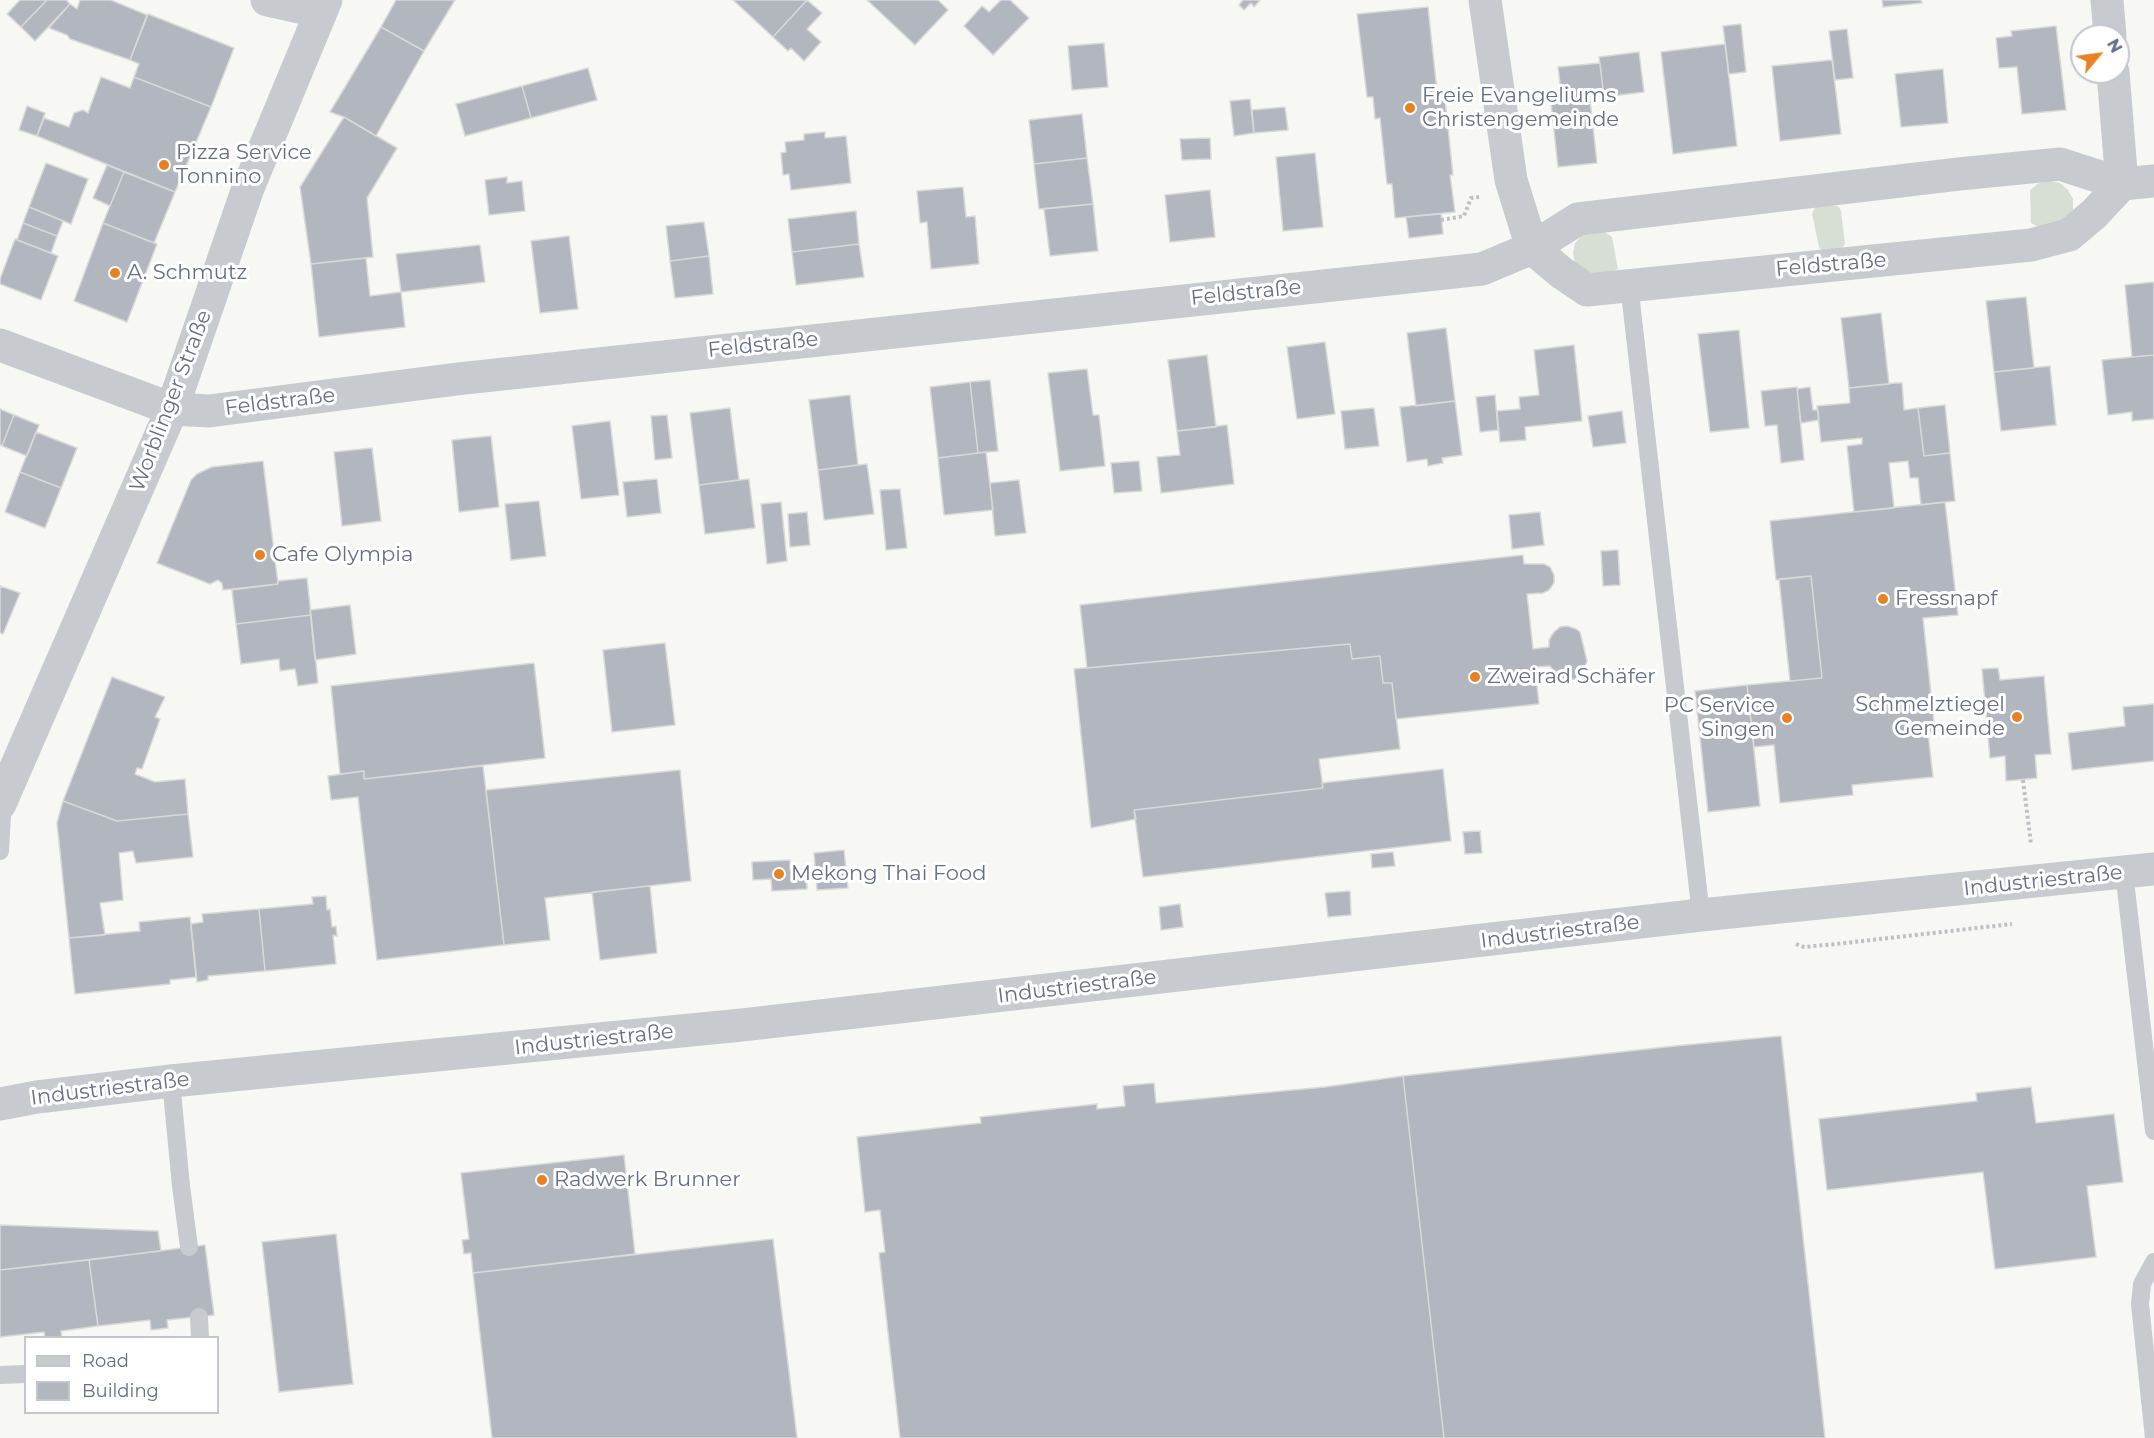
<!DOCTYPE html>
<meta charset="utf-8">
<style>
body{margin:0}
#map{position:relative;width:2154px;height:1438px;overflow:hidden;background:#f7f8f4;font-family:Montserrat,sans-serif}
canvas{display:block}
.legend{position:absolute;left:24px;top:1336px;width:195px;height:78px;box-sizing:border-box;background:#fff;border:2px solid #c1c6cf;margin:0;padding:8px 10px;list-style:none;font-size:18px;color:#657086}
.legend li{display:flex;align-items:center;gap:12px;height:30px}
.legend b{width:30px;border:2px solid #c1c6cf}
.north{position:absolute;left:2070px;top:24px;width:60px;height:60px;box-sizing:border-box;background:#fff;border:2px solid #c1c6cf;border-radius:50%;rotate:61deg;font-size:16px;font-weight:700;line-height:24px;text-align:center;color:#657086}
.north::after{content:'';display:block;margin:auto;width:21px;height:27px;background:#e98123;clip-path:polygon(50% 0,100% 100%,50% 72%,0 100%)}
</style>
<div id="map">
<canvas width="2154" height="1438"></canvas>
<ul class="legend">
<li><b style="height:8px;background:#c7cace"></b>Road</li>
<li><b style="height:16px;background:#b2b6be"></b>Building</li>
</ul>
<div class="north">N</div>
</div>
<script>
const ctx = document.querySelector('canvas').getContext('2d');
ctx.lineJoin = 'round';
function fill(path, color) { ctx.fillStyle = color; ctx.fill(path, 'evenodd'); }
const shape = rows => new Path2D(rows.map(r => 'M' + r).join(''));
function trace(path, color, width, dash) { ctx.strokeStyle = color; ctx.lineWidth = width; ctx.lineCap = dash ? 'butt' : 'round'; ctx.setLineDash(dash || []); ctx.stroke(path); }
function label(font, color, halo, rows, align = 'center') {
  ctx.font = font + ' Montserrat,sans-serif'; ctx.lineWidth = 6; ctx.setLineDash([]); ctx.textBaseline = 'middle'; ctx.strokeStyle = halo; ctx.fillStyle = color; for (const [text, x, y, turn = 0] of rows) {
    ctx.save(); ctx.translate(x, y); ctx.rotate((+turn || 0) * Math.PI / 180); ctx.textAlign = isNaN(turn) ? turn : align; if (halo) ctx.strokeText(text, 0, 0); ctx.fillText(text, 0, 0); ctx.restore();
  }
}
fill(shape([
 [2049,181,2060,183,2068,190,2073,199,2073,210,2068,220,2039,227,2031,223,2030,190,2039,183],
 [1832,204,1839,207,1841,211,1845,244,1839,252,1823,253,1819,247,1812,214,1815,207],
 [1603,231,1612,237,1618,269,1602,276,1592,276,1575,264,1573,253,1575,243,1583,234]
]), '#d7dfd5');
const building = shape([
 [20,0,47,0,21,27,7,14,20,0],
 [47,0,66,0,70,4,35,41,21,27,47,0],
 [80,0,111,0,147,15,130,60,70,39,67,35,49,28,70,4,77,9,80,0],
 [396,0,455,0,424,51,381,27,396,0],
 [733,0,807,0,773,37,733,0],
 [807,0,822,13,807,29,821,42,804,61,791,48,788,51,773,37,807,0],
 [867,0,938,0,948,10,915,45,867,0],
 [1001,0,1010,0,1029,18,993,55,964,26,982,6,989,12,1001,0],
 [1243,0,1260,0,1254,7,1251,3,1244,10,1239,5,1243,0],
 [1882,0,1921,0,1922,3,1883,7,1882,0],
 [1428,7,1437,91,1444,90,1453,175,1450,175,1455,212,1395,218,1392,184,1387,184,1380,118,1375,119,1373,97,1367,97,1357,14,1428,7],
 [148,14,234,48,211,107,134,77,139,64,130,60,148,14],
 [1741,24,1746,72,1729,74,1723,26,1741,24],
 [2056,26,2066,110,2022,114,2017,67,1999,68,1996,38,2012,36,2011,31,2056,26],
 [381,27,424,51,376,136,344,117,330,112,381,27],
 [1847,29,1853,78,1835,80,1829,31,1847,29],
 [1104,43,1108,87,1072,90,1068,46,1104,43],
 [1725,44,1737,146,1673,154,1661,52,1725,44],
 [1639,52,1644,92,1604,97,1599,57,1639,52],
 [1832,60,1841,134,1780,141,1772,66,1832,60],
 [1600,63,1603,90,1589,91,1597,163,1558,167,1550,94,1561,92,1558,67,1600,63],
 [588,68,597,100,531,118,522,86,588,68],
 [1943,69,1948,123,1901,127,1895,74,1943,69],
 [101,77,130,88,134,77,211,107,175,192,37,136,44,118,69,127,74,113,83,110,88,113,101,77],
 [522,86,531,118,465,136,456,104,522,86],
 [1250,99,1254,133,1234,136,1230,101,1250,99],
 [27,106,45,113,37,136,19,130,27,106],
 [1285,107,1288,130,1254,133,1252,110,1285,107],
 [1082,114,1087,158,1034,164,1029,120,1082,114],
 [344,117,397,148,367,198,373,257,311,264,300,187,344,117],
 [825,132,825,138,846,136,851,183,791,190,789,174,783,175,781,153,786,152,785,142,804,140,804,134,825,132],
 [1210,138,1211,159,1182,160,1180,139,1210,138],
 [1315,153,1323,227,1283,231,1276,157,1315,153],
 [1087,158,1093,204,1039,209,1034,164,1087,158],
 [46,163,88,179,71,224,29,207,46,163],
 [107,165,124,172,110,206,93,198,107,165],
 [124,172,175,192,154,243,103,223,124,172],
 [507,177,507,183,522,181,525,211,489,215,485,180,507,177],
 [963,187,966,217,975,216,979,264,931,269,927,222,920,223,917,191,963,187],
 [1210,190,1215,237,1170,242,1165,195,1210,190],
 [1093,204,1098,251,1050,256,1044,209,1093,204],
 [29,207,63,221,57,236,23,223,29,207],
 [856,211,859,244,792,252,788,219,856,211],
 [1441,214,1443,234,1409,238,1406,217,1441,214],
 [704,222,709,256,670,261,666,226,704,222],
 [23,223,57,236,51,253,17,240,23,223],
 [103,223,157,244,127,322,74,301,103,223],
 [569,236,578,309,540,313,531,241,569,236],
 [15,239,58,256,41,300,0,284,0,279,15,239],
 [859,244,864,277,796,285,792,252,859,244],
 [480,245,485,282,401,292,396,254,480,245],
 [709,256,713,294,675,298,670,261,709,256],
 [366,258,370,296,401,292,405,327,319,337,311,264,366,258],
 [2154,282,2154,355,2132,357,2125,285,2154,282],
 [2026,297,2034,368,1994,372,1986,301,2026,297],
 [1881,313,1889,384,1849,388,1841,318,1881,313],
 [1446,328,1455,401,1416,406,1407,333,1446,328],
 [1739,330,1749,428,1710,432,1698,334,1739,330],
 [1325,342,1335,414,1297,419,1287,347,1325,342],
 [1574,345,1582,421,1525,427,1526,440,1500,442,1497,411,1520,409,1519,397,1539,395,1534,350,1574,345],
 [1207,355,1216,427,1177,431,1168,360,1207,355],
 [2154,355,2154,419,2132,421,2132,412,2108,415,2102,360,2154,355],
 [2050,366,2056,425,2001,431,1994,372,2050,366],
 [1087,369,1093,415,1099,415,1105,466,1060,471,1048,373,1087,369],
 [990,380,998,451,978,453,970,382,990,380],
 [970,382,978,453,938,458,930,387,970,382],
 [1896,383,1902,383,1904,410,1918,408,1924,456,1950,453,1955,501,1921,505,1918,478,1910,478,1908,461,1889,463,1894,508,1854,512,1847,446,1862,444,1862,438,1821,442,1817,406,1850,403,1849,388,1896,383],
 [1797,387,1804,460,1781,463,1777,425,1765,426,1761,391,1797,387],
 [1810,387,1813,410,1818,410,1819,420,1801,423,1797,389,1810,387],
 [850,395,858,465,818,470,809,400,850,395],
 [1495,395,1498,430,1480,432,1476,397,1495,395],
 [1455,401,1462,455,1442,458,1443,463,1428,466,1427,459,1407,462,1400,407,1455,401],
 [1945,405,1950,453,1924,456,1918,408,1945,405],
 [730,408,739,480,699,485,690,413,730,408],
 [1374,408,1379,446,1345,449,1341,411,1374,408],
 [0,409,14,415,2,446,0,445,0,409],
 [1622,411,1626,443,1593,447,1588,416,1622,411],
 [14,415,39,425,27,456,2,446,14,415],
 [667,415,672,458,655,460,651,416,667,415],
 [610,421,619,495,581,499,572,426,610,421],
 [1227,425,1234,484,1161,493,1157,457,1180,455,1177,431,1227,425],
 [36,432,77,448,61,488,20,472,36,432],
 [491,436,499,507,459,512,452,440,491,436],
 [372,448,381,521,342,526,334,452,372,448],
 [986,452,993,510,944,515,938,458,986,452],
 [263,461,278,584,223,590,222,583,218,580,210,584,157,563,191,480,197,474,212,467,263,461],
 [1139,461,1142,491,1114,493,1111,463,1139,461],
 [867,464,874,514,824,520,818,470,867,464],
 [20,472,61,488,45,528,5,512,20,472],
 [657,479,661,513,627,517,623,482,657,479],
 [749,479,755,528,705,534,699,485,749,479],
 [1019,480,1026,533,995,536,990,483,1019,480],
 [900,489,907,548,886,550,880,490,900,489],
 [539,501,546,556,511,560,505,504,539,501],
 [781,502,787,561,767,564,761,504,781,502],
 [1945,502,1958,615,1923,618,1935,732,1928,733,1933,777,1852,785,1853,795,1780,803,1774,745,1754,747,1747,685,1822,678,1811,576,1776,580,1770,521,1945,502],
 [807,512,810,545,790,547,788,514,807,512],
 [1540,512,1544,545,1512,549,1509,515,1540,512],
 [1618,550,1620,585,1603,586,1601,551,1618,550],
 [1523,555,1524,564,1544,564,1550,567,1554,575,1554,583,1549,590,1543,593,1527,594,1533,649,1549,647,1549,640,1554,632,1560,627,1567,626,1576,629,1580,632,1587,661,1582,674,1575,679,1568,680,1558,677,1550,666,1535,667,1539,704,1396,719,1392,683,1383,683,1380,656,1352,659,1350,644,1087,668,1080,605,1523,555],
 [1811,576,1822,678,1790,681,1779,579,1811,576],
 [307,578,311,615,236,624,232,590,278,584,278,581,307,578],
 [0,586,20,593,3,634,0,633,0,586],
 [350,605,356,654,315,660,310,610,350,605],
 [311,615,318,683,298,686,295,669,280,671,279,659,241,664,236,624,311,615],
 [665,643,675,725,612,732,603,650,665,643],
 [1350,644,1352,659,1380,656,1383,683,1392,683,1400,749,1319,759,1323,788,1134,810,1136,819,1091,828,1074,669,1350,644],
 [534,663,545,758,364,779,364,771,340,774,331,686,534,663],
 [1998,668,2000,680,2044,676,2051,754,2035,755,2037,778,2006,781,2005,756,1990,758,1982,669,1998,668],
 [112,677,165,697,155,717,160,719,142,769,137,768,135,774,155,782,185,779,188,814,117,821,63,801,112,677],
 [1747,685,1760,806,1708,812,1695,691,1747,685],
 [2154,704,2154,761,2072,770,2068,733,2125,726,2123,707,2154,704],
 [483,766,504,945,377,960,358,797,331,800,328,776,364,771,364,779,483,766],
 [1443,769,1451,841,1143,877,1134,810,1323,788,1322,783,1443,769],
 [680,770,691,881,545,898,550,940,504,945,486,790,680,770],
 [63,801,117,821,188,814,193,857,136,863,133,851,119,853,123,900,100,903,105,935,69,938,57,823,63,801],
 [1480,831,1482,853,1465,854,1463,832,1480,831],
 [844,850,848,888,817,890,814,853,844,850],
 [1393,852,1395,866,1372,868,1371,854,1393,852],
 [790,860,790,870,806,869,807,889,772,891,771,879,753,880,752,862,790,860],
 [650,886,657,953,600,960,592,892,650,886],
 [1350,891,1351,915,1328,917,1325,893,1350,891],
 [326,896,327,910,330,909,332,927,336,926,337,936,333,935,336,964,265,971,259,909,313,904,312,897,326,896],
 [1180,904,1183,927,1161,930,1159,907,1180,904],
 [259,909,265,971,208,976,208,980,197,982,191,924,203,922,202,914,259,909],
 [190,917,196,977,170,980,170,984,75,994,69,938,140,931,139,922,190,917],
 [1781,1036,1825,1438,1444,1438,1403,1076,1675,1046,1781,1036],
 [1403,1076,1444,1438,900,1438,879,1253,885,1252,880,1210,865,1212,857,1137,981,1123,980,1117,1097,1104,1097,1109,1125,1106,1123,1086,1154,1083,1156,1103,1325,1087,1403,1076],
 [2031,1087,2036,1123,2114,1114,2123,1182,2087,1186,2096,1257,1995,1269,1983,1172,1827,1190,1819,1119,1977,1101,1976,1093,2031,1087],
 [624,1155,635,1254,473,1273,471,1253,464,1254,462,1240,469,1239,461,1173,624,1155],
 [0,1225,158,1231,161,1251,0,1270,0,1225],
 [336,1234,353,1384,279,1392,262,1242,336,1234],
 [773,1239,797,1438,492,1438,473,1273,773,1239],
 [205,1245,214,1315,167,1320,168,1328,151,1330,150,1320,98,1326,89,1260,205,1245],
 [89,1260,98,1326,61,1331,62,1338,45,1338,44,1332,0,1337,0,1270,89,1260]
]);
fill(building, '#b2b6be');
trace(building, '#d9d9d7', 1.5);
trace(shape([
 [1441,220,1464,216,1471,198,1479,197],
 [2023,780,2031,844],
 [1796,944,1804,947,1836,944,2012,924]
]), '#bec0c3', 4, [3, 3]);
trace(shape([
 [1629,284,1701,915],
 [0,851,3,796],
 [2124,872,2154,1131],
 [171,1081,181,1186,189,1247],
 [2154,1262,2142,1284,2140,1304,2154,1438],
 [199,1317,200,1338],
 [0,1375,26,1374]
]), '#c7cace', 18);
trace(shape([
 [267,0,321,12],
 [1485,0,1511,180,1532,248],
 [2107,0,2110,36],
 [2113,72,2122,184],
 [1532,248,1562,273,1587,290,2031,245,2069,235,2094,214,2122,184],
 [0,345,172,409,209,411,457,379,1482,269,1532,248,1578,219,1959,174,2060,164,2122,184,2154,181],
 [172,409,248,188,326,0]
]), '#c7cace', 33);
trace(shape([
 [0,804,172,409],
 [0,1104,37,1097,171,1081,742,1025,1701,915,2154,869]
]), '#c7cace', 33);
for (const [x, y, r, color] of [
 [1410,108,6,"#e98123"],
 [164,165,6,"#e98123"],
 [115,273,6,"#e98123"],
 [260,555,6,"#e98123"],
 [1883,599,6,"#e98123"],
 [1475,677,6,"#e98123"],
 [2017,717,6,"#e98123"],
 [1787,718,6,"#e98123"],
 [779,874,6,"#e98123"],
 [542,1180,6,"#e98123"]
]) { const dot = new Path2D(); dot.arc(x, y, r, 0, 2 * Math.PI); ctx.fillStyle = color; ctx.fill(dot); trace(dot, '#fff', 2); }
label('21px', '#657086', '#fff', [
 ["Freie Evangeliums",1422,96],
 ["Christengemeinde",1422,120],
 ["Pizza Service",176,153],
 ["Tonnino",176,177],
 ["A. Schmutz",127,273],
 ["Cafe Olympia",272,555],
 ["Fressnapf",1895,599],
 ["Zweirad Schäfer",1487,677],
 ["Schmelztiegel",2005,705,"right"],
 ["Gemeinde",2005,729,"right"],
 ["PC Service",1775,706,"right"],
 ["Singen",1775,730,"right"],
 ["Mekong Thai Food",791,874],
 ["Radwerk Brunner",554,1180]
], 'left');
label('21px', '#657086', '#fff', [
 ["Feldstraße",1831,265,-5],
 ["Feldstraße",1246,293,-6],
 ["Feldstraße",763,345,-6],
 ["Worblinger Straße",171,401,-69],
 ["Feldstraße",280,402,-7],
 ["Industriestraße",2043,881,-6],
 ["Industriestraße",1560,932,-7],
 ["Industriestraße",1077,987,-7],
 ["Industriestraße",594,1040,-6],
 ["Industriestraße",110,1089,-7]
]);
</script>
